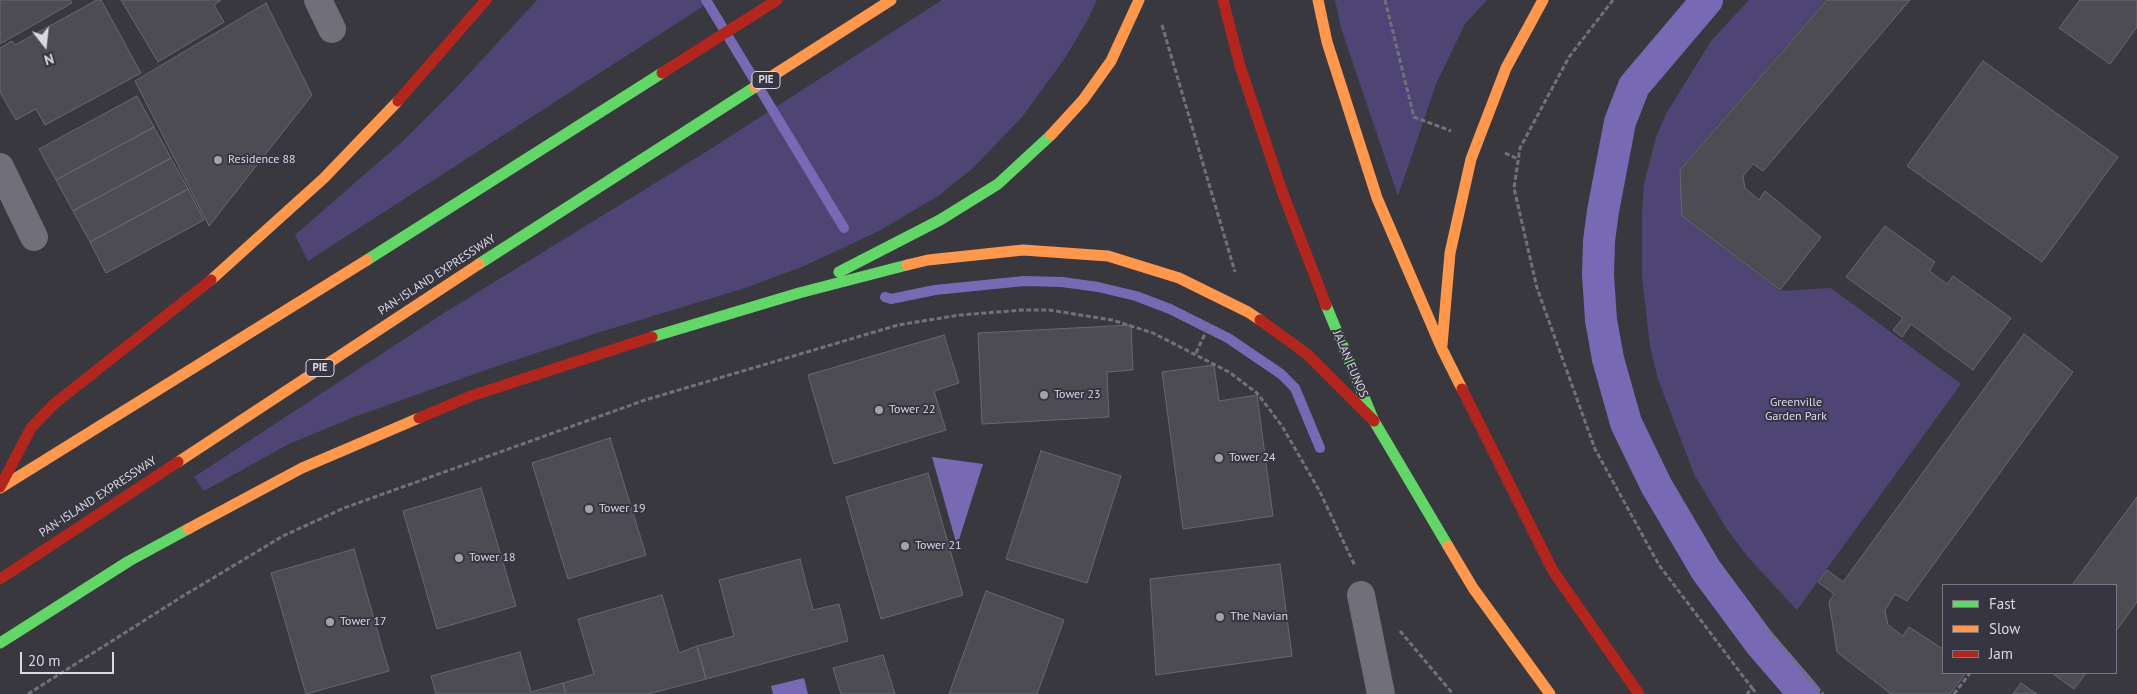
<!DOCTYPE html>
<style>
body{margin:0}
#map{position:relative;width:2137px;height:694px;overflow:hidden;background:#39383f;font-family:"PT Sans",sans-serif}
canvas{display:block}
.legend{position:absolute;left:1942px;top:584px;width:175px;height:90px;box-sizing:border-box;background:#373542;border:1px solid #787782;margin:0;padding:6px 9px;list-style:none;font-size:15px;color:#dad9e2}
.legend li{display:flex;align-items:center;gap:10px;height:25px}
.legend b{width:25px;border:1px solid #787782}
.north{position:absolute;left:20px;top:20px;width:50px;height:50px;-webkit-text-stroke:4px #373542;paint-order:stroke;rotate:164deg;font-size:14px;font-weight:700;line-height:20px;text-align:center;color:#dad9e2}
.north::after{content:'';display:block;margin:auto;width:18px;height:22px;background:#dad9e2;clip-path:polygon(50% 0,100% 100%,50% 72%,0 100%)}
.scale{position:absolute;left:20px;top:652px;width:94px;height:22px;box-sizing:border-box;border:2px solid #dad9e2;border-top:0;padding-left:6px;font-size:15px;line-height:18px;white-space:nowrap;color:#dad9e2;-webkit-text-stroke:4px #373542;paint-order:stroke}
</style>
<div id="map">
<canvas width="2137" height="694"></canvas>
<ul class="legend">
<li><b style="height:6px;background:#63d668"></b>Fast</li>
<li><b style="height:6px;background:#ff974d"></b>Slow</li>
<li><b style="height:6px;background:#b3261e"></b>Jam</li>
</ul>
<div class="north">N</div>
<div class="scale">20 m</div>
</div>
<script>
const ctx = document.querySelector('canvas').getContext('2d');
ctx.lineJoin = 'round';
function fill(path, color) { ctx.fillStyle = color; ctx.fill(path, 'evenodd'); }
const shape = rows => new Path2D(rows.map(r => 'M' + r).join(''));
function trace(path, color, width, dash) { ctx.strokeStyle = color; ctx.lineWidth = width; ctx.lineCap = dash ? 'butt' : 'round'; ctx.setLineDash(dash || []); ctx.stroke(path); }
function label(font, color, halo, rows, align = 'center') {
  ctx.font = font + ' "PT Sans",sans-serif'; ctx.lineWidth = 4; ctx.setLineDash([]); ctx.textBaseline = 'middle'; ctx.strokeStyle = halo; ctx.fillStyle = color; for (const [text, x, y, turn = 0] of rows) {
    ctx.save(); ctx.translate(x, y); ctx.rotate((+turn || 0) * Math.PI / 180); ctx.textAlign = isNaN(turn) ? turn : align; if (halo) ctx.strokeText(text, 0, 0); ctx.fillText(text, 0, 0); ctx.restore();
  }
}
fill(shape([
 [537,0,713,0,308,261,295,235,403,141,455,89],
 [942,0,1097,0,1087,21,1065,58,1022,117,972,169,938,196,879,231,804,266,745,288,597,333,497,366,354,417,289,444,204,491,194,477,444,313,709,150],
 [1335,0,1487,0,1465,24,1436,84,1398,196,1341,28],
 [1749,0,1826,0,1680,169,1682,216,1780,291,1831,288,1961,384,1797,610,1747,556,1726,528,1694,474,1658,379,1650,346,1642,277,1642,212,1644,184,1656,137,1666,114,1711,41]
]), '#4e4575');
fill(shape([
 [932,457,983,464,957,546],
 [804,678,808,694,773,694,771,686]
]), '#7769b3');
trace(shape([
 [706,0,844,228],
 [885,297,891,299,935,290,1024,281,1062,282,1098,287,1136,296,1170,309,1228,338,1281,374,1295,388,1320,448]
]), '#7769b3', 10);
trace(shape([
 [1707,0,1634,86,1620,122,1603,211,1599,241,1598,275,1601,320,1608,359,1626,423,1656,485,1706,570,1760,643,1804,694]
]), '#7769b3', 32);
const building = shape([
 [0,0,70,0,72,3,0,44,0,0],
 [97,0,101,0,141,73,45,125,36,109,16,120,0,92,0,48,12,41,15,45,97,0],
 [121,0,221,0,214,5,224,22,158,62,121,0],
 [1827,0,1910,0,1763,171,1753,164,1743,176,1745,188,1759,200,1765,191,1821,237,1780,290,1682,216,1680,170,1827,0],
 [2080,0,2137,0,2137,27,2110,64,2059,28,2080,0],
 [266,3,312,95,209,226,135,81,266,3],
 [1983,61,2118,157,2042,262,1907,166,1983,61],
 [137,96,154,127,56,180,39,149,137,96],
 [154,127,171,158,73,211,56,180,154,127],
 [171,158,188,189,90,242,73,211,171,158],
 [188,189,204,220,106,273,90,242,188,189],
 [1885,226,1935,262,1929,271,1947,284,1953,276,2011,318,1973,370,1911,324,1902,337,1893,330,1903,318,1846,277,1885,226],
 [1131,325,1133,370,1107,372,1109,417,982,424,978,333,1131,325],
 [2024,334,2073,372,1907,601,1895,594,1885,610,1888,625,1903,636,1909,627,1943,649,1943,673,1966,673,1950,694,1891,694,1837,652,1829,602,1834,594,1818,582,1827,570,1843,582,2024,334],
 [944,335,959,383,934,391,946,430,834,464,808,375,944,335],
 [1214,365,1219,401,1257,395,1273,516,1183,529,1162,372,1214,365],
 [610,438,646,555,568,579,532,463,610,438],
 [1041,451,1121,476,1087,583,1006,559,1041,451],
 [928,473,963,595,881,619,846,497,928,473],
 [481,488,516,606,437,629,403,511,481,488],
 [2137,497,2137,602,2116,631,2116,585,2072,585,2137,497],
 [354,549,389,671,306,694,271,573,354,549],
 [800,559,813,610,839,604,848,641,706,679,697,646,734,636,719,580,800,559],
 [1280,564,1292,656,1156,675,1150,579,1280,564],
 [986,591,1064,620,1037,694,949,694,986,591],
 [662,595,679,653,697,646,706,679,648,694,566,694,563,683,594,674,578,619,662,595],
 [520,652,531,692,563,683,566,694,436,694,431,676,520,652],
 [883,655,895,694,841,694,833,668,883,655],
 [2052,673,2086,673,2074,689,2052,673],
 [2021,683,2037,694,2013,694,2021,683]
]);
fill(building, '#4c4c52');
trace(building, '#69686e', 1);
trace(shape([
 [1385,0,1414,117,1451,131],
 [1613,0,1569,57,1520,148,1514,188,1537,288,1595,449,1659,565,1752,688,1747,694],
 [1162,25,1235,272],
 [1505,153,1518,159],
 [1196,353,1209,325],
 [1768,630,1823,694],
 [1400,631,1453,694],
 [1752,688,1757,694],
 [28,694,183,596,283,536,344,508,645,400,898,325,960,315,1023,310,1049,310,1112,320,1153,333,1229,372,1257,393,1282,426,1319,490,1355,566],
 [1954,694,1970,673]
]), '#72707a', 3, [5, 2.5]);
trace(shape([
 [318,0,332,29],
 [0,167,34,237],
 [1361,595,1381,694]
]), '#706f7a', 28);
trace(shape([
 [367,260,662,73],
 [479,264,755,87],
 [839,272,940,220,998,184,1051,135],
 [1326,305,1374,421,1448,546],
 [652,337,799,293,907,265],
 [0,643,129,561,188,529]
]), '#63d668', 11);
trace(shape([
 [1318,0,1327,42,1377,198,1442,349,1462,389],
 [755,87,891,0],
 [1051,135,1083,100,1111,61,1139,0],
 [907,265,928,260,1023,250,1108,256,1179,278,1248,312,1260,320],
 [211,280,324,178,398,101],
 [1442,345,1450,253,1471,159,1506,68,1543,0],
 [178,462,479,264],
 [0,488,367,260],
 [188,529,302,468,419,418],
 [1448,546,1473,588,1550,694]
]), '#ff974d', 11);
trace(shape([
 [1223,0,1240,66,1282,191,1326,305],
 [662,73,777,0],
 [398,101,486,0],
 [1260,320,1307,354,1374,421],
 [1462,389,1553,571,1639,694],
 [419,418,471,396,652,337],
 [0,487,31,428,54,404,211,280],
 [0,579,178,462]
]), '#b3261e', 11);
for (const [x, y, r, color] of [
 [218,160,5,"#a2a1a9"],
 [1044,395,5,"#a2a1a9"],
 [879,410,5,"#a2a1a9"],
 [1219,458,5,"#a2a1a9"],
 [589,509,5,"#a2a1a9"],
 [905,546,5,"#a2a1a9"],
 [459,558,5,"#a2a1a9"],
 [1220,617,5,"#a2a1a9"],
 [330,622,5,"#a2a1a9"]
]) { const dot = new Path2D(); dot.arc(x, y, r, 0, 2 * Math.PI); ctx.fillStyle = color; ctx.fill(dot); trace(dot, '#373542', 2); }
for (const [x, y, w] of [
 [766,80,28],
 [320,368,28]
]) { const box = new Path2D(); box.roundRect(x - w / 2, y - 8.5, w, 17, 4); ctx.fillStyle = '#373542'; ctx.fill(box); trace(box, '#dad9e2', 1); }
label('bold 11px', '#dad9e2', null, [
 ["PIE",766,80],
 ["PIE",320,368]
]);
label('12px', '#dad9e2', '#373542', [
 ["Residence 88",228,160],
 ["Tower 23",1054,395],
 ["Tower 22",889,410],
 ["Tower 24",1229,458],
 ["Tower 19",599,509],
 ["Tower 21",915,546],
 ["Tower 18",469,558],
 ["The Navian",1230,617],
 ["Tower 17",340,622]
], 'left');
label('12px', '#dad9e2', '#373542', [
 ["PAN-ISLAND EXPRESSWAY",437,275,-33],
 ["JALAN EUNOS",1350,364,67],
 ["PAN-ISLAND EXPRESSWAY",98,497,-33]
]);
label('12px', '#dcd9f0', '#373542', [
 ["Greenville",1796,403],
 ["Garden Park",1796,417]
]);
</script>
